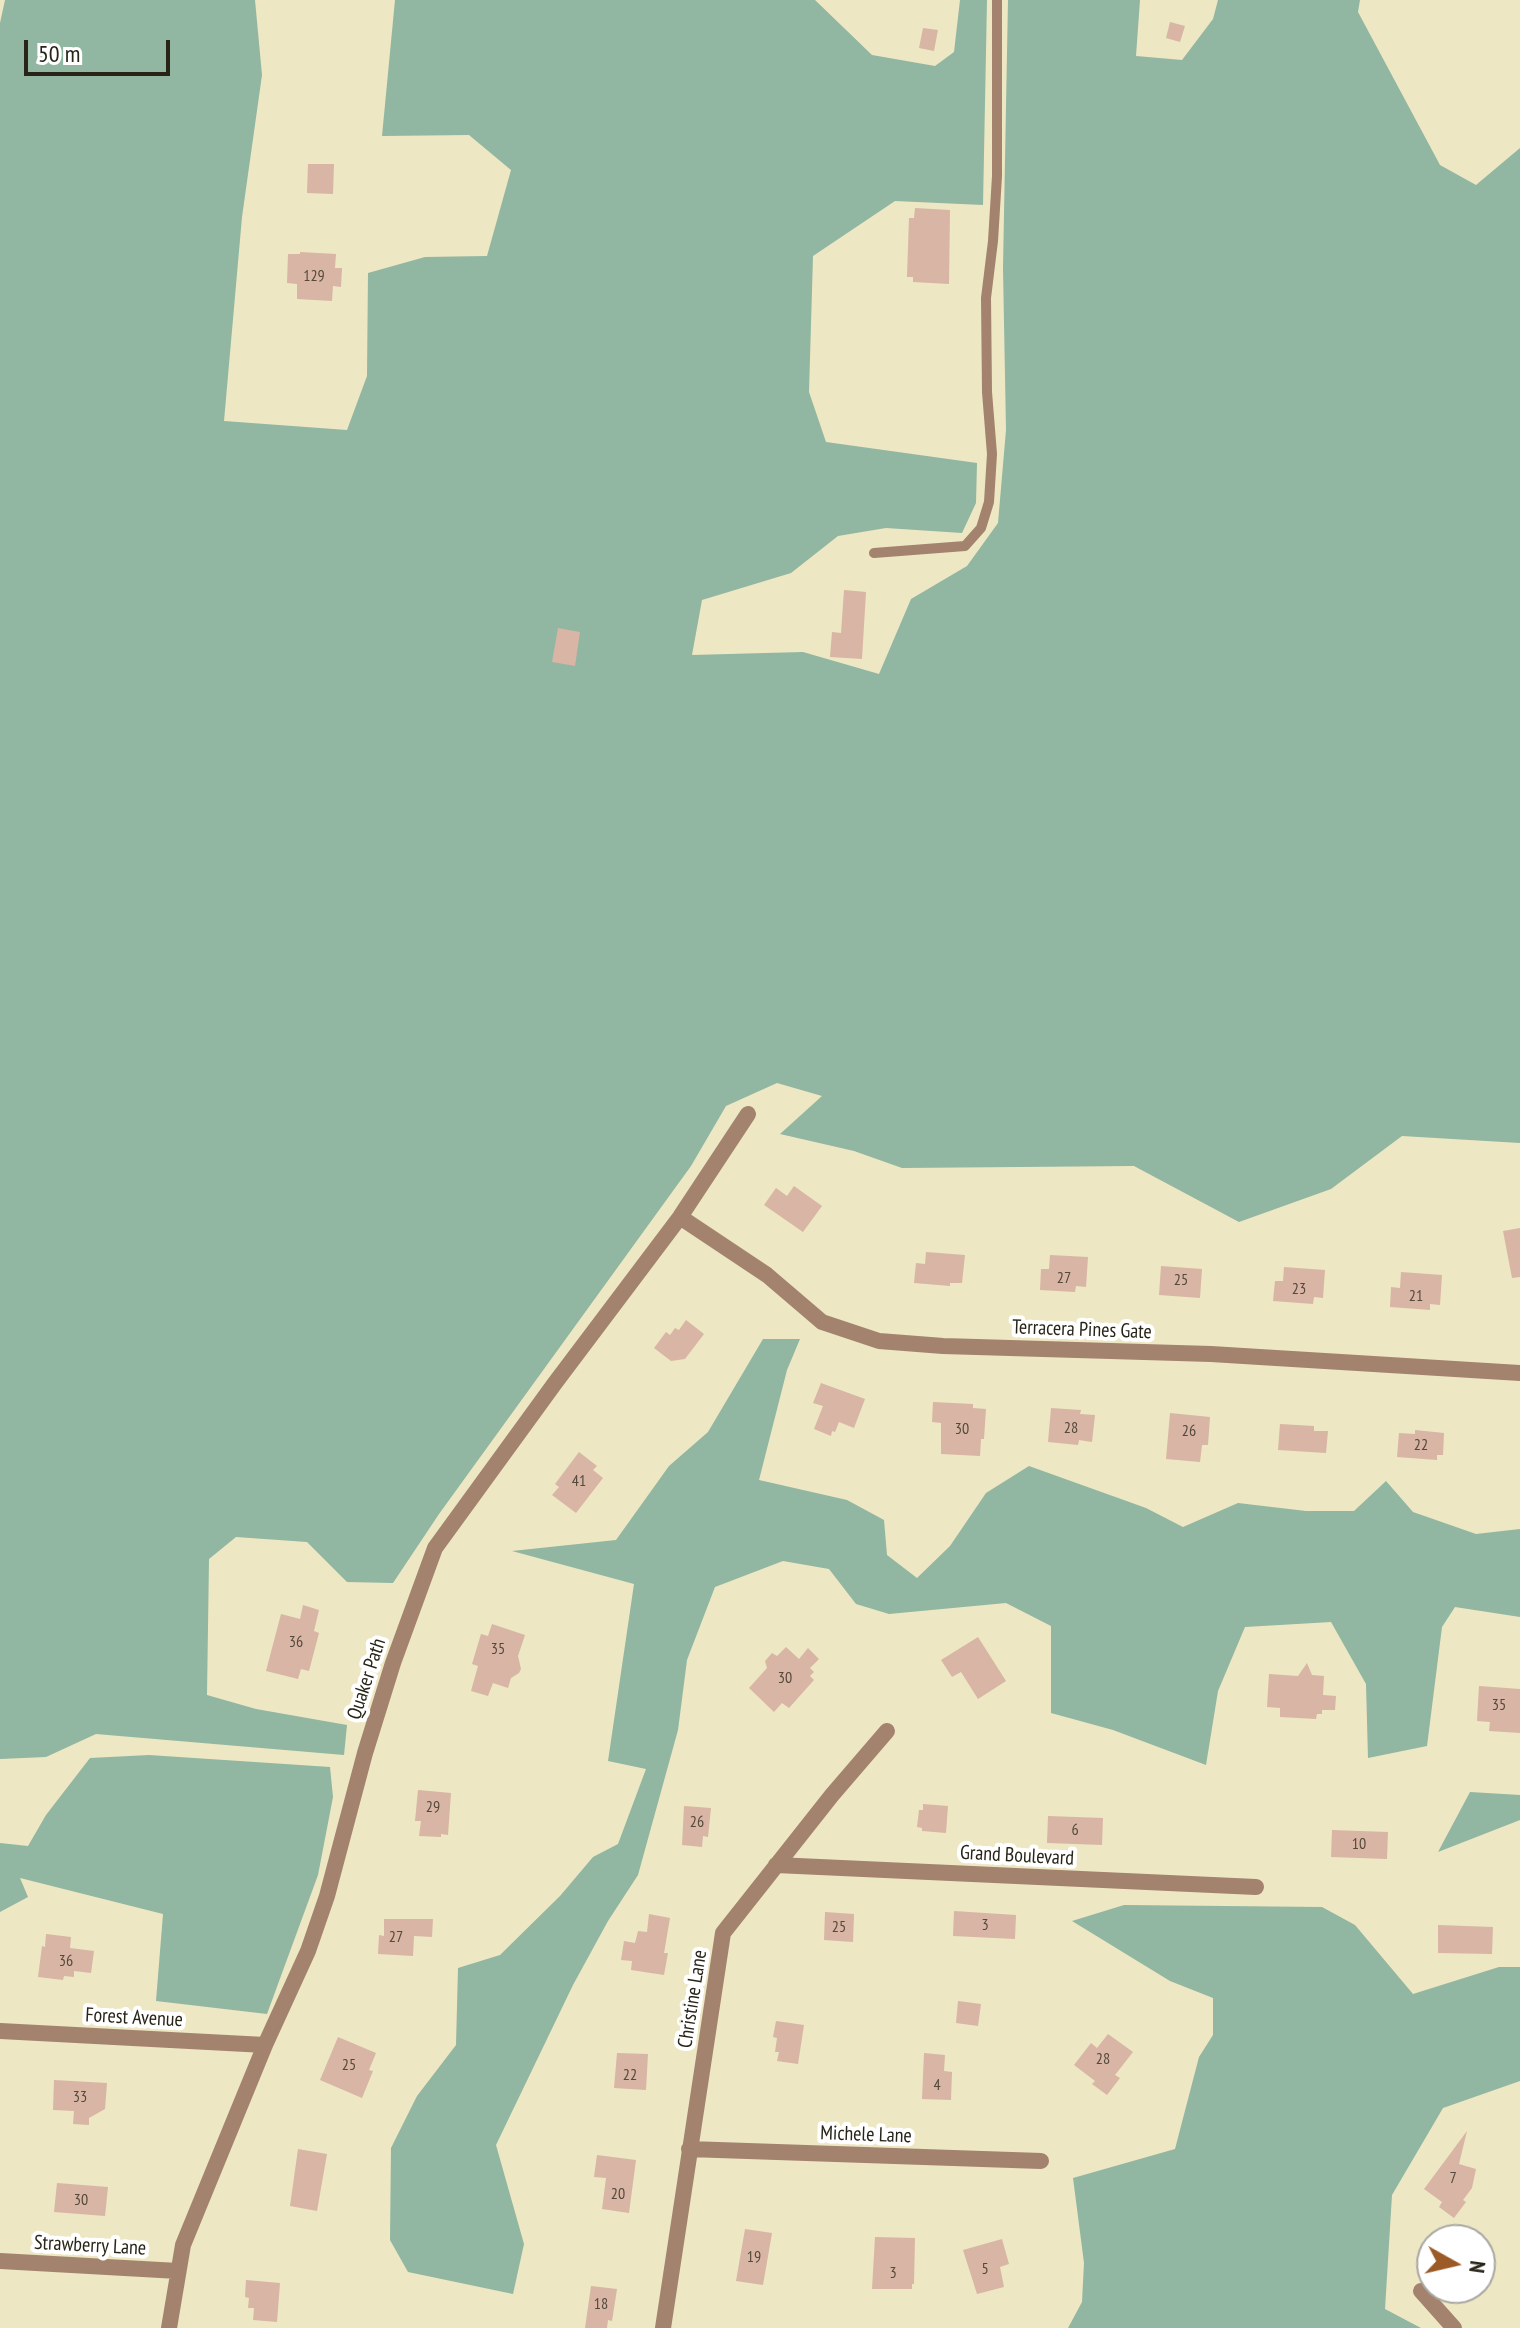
<!DOCTYPE html>
<style>
body{margin:0}
#map{position:relative;width:1520px;height:2328px;overflow:hidden;background:#ede7c3;font-family:"PT Sans Narrow",sans-serif}
canvas{display:block}
.north{position:absolute;left:1416px;top:2224px;width:80px;height:80px;box-sizing:border-box;background:#fff;border:2px solid #a9a8a3;border-radius:50%;rotate:98deg;font-size:22px;font-weight:700;line-height:32px;text-align:center;color:#282518}
.north::after{content:'';display:block;margin:auto;width:28px;height:36px;background:#9c5a27;clip-path:polygon(50% 0,100% 100%,50% 72%,0 100%)}
.scale{position:absolute;left:24px;top:40px;width:146px;height:36px;box-sizing:border-box;border:4px solid #282518;border-top:0;padding-left:10px;font-size:24px;line-height:28px;white-space:nowrap;color:#282518;-webkit-text-stroke:6px #fff;paint-order:stroke}
</style>
<div id="map">
<canvas width="1520" height="2328"></canvas>
<div class="north">N</div>
<div class="scale">50 m</div>
</div>
<script>
const ctx = document.querySelector('canvas').getContext('2d');
ctx.lineJoin = 'round';
function fill(path, color) { ctx.fillStyle = color; ctx.fill(path, 'evenodd'); }
const shape = rows => new Path2D(rows.map(r => 'M' + r).join(''));
function trace(path, color, width, dash) { ctx.strokeStyle = color; ctx.lineWidth = width; ctx.lineCap = dash ? 'butt' : 'round'; ctx.setLineDash(dash || []); ctx.stroke(path); }
function label(font, color, halo, rows, align = 'center') {
  ctx.font = font + ' "PT Sans Narrow",sans-serif'; ctx.lineWidth = 8; ctx.setLineDash([]); ctx.textBaseline = 'middle'; ctx.strokeStyle = halo; ctx.fillStyle = color; for (const [text, x, y, turn = 0] of rows) {
    ctx.save(); ctx.translate(x, y); ctx.rotate((+turn || 0) * Math.PI / 180); ctx.textAlign = isNaN(turn) ? turn : align; if (halo) ctx.strokeText(text, 0, 0); ctx.fillText(text, 0, 0); ctx.restore();
  }
}
fill(shape([
 [5,0,255,0,262,75,242,217,224,421,347,430,367,376,368,273,425,257,487,256,511,170,469,135,382,136,395,0,815,0,872,55,935,66,954,52,960,0,987,0,983,205,895,201,813,256,809,392,826,442,977,463,976,503,962,533,886,528,838,536,791,573,702,600,692,655,803,652,879,674,911,599,967,566,998,523,1006,430,1003,268,1008,0,1140,0,1136,56,1182,60,1213,19,1218,0,1360,0,1358,12,1440,165,1476,185,1520,148,1520,1143,1402,1136,1331,1189,1239,1222,1134,1166,902,1168,854,1151,780,1134,822,1096,777,1083,726,1106,691,1166,439,1514,393,1583,347,1582,307,1542,236,1537,209,1559,207,1695,256,1709,347,1725,344,1755,96,1734,46,1757,0,1759,0,23],
 [763,1339,800,1339,787,1370,759,1480,847,1500,884,1520,887,1555,917,1578,950,1546,986,1493,1029,1466,1146,1508,1183,1527,1238,1503,1306,1511,1354,1511,1386,1481,1413,1512,1476,1534,1520,1529,1520,1617,1455,1607,1442,1627,1427,1746,1368,1758,1366,1684,1331,1622,1245,1627,1218,1691,1206,1765,1113,1730,1051,1713,1051,1626,1006,1603,889,1614,856,1604,829,1569,783,1561,715,1587,687,1660,678,1730,638,1875,608,1921,573,1985,496,2145,524,2244,513,2294,408,2272,390,2240,391,2148,417,2096,456,2045,458,1968,500,1955,560,1896,593,1857,618,1844,646,1769,608,1761,634,1584,512,1551,616,1540,669,1466,708,1432],
 [149,1755,330,1767,333,1797,318,1875,267,2014,156,2001,163,1914,20,1878,28,1897,0,1912,0,1843,28,1846,46,1815,90,1758],
 [1470,1792,1520,1795,1520,1820,1438,1852],
 [1124,1905,1322,1907,1355,1925,1413,1994,1499,1967,1520,1967,1520,2081,1443,2108,1392,2195,1385,2309,1421,2328,1068,2328,1082,2302,1084,2263,1073,2178,1175,2149,1199,2057,1213,2035,1213,1998,1170,1981,1072,1921]
]), '#91b6a1');
fill(shape([
 [1170,22,1185,26,1180,42,1166,38],
 [923,28,938,30,934,51,919,48],
 [308,164,334,164,333,194,307,193],
 [915,208,950,210,949,284,913,282,913,277,907,277,909,218,914,218],
 [300,252,336,254,335,268,342,268,341,287,333,286,332,301,297,299,297,284,287,283,288,254,300,254],
 [844,590,866,592,862,659,830,657,832,632,841,633],
 [558,628,580,632,575,666,552,662],
 [794,1186,822,1206,803,1232,764,1205,776,1188,787,1196],
 [1520,1228,1520,1277,1512,1278,1503,1231],
 [926,1252,965,1255,962,1283,950,1283,950,1286,914,1283,916,1263,925,1264],
 [1050,1255,1088,1257,1086,1287,1076,1286,1075,1292,1040,1290,1041,1269,1049,1269],
 [1161,1266,1202,1269,1200,1298,1159,1295],
 [1284,1267,1325,1270,1323,1298,1314,1297,1313,1304,1273,1301,1275,1281,1283,1281],
 [1401,1272,1442,1275,1440,1305,1430,1304,1430,1310,1390,1307,1391,1287,1400,1288],
 [686,1320,704,1334,685,1359,671,1361,654,1348,666,1332,670,1335,675,1328,679,1330],
 [821,1383,865,1399,854,1428,839,1422,835,1432,832,1431,831,1436,814,1429,823,1406,813,1403],
 [933,1402,973,1404,973,1408,986,1409,984,1439,981,1439,980,1456,941,1454,941,1423,932,1422],
 [1051,1408,1081,1410,1080,1414,1095,1415,1092,1442,1079,1440,1078,1445,1048,1442],
 [1170,1413,1210,1417,1208,1445,1202,1445,1200,1462,1166,1459],
 [1280,1424,1314,1426,1314,1431,1328,1431,1326,1453,1278,1450],
 [1415,1430,1444,1433,1443,1455,1437,1455,1437,1460,1397,1457,1399,1433,1415,1434],
 [579,1452,597,1466,593,1470,603,1478,576,1513,552,1495,559,1487,555,1484],
 [303,1605,319,1610,314,1631,319,1633,309,1671,301,1669,298,1679,266,1671,281,1614,300,1619],
 [492,1624,525,1635,518,1656,521,1669,519,1673,511,1678,508,1688,493,1683,488,1696,471,1691,478,1666,472,1664,481,1634,488,1636],
 [978,1637,1006,1681,978,1699,961,1672,952,1677,941,1660],
 [786,1647,799,1659,808,1648,819,1659,810,1668,814,1672,810,1676,814,1680,789,1708,782,1703,774,1712,749,1688,767,1668,765,1661,772,1653,777,1656],
 [1307,1663,1312,1675,1324,1676,1323,1695,1336,1696,1335,1710,1322,1710,1322,1714,1317,1714,1316,1719,1280,1717,1280,1708,1267,1707,1269,1674,1298,1676],
 [1479,1686,1520,1689,1520,1733,1489,1731,1490,1722,1477,1721],
 [418,1790,451,1793,448,1835,441,1834,441,1837,419,1836,421,1821,415,1821],
 [923,1804,948,1806,946,1833,922,1831,922,1828,917,1827,919,1810,923,1810],
 [684,1806,711,1808,708,1837,703,1836,702,1847,682,1845],
 [1048,1816,1103,1818,1102,1845,1047,1843],
 [1332,1830,1388,1832,1387,1859,1331,1857],
 [954,1911,1016,1915,1015,1939,953,1936],
 [825,1912,854,1914,853,1942,824,1940],
 [649,1914,670,1918,664,1953,668,1953,664,1975,631,1970,632,1961,621,1960,624,1941,635,1943,638,1931,647,1932],
 [384,1919,433,1919,432,1937,414,1936,413,1956,378,1954,379,1935,384,1936],
 [1438,1925,1493,1927,1492,1954,1438,1953],
 [46,1934,71,1937,70,1948,94,1951,91,1973,74,1971,74,1977,64,1976,63,1980,38,1977,42,1946,45,1947],
 [958,2001,981,2004,978,2026,956,2023],
 [776,2021,804,2025,798,2064,777,2061,779,2052,775,2052,777,2038,773,2037],
 [1108,2034,1133,2052,1115,2075,1120,2078,1107,2095,1092,2084,1095,2081,1074,2065,1091,2043,1097,2048],
 [338,2037,376,2053,369,2070,373,2071,362,2098,320,2080],
 [617,2053,648,2054,646,2090,614,2088],
 [924,2053,945,2055,944,2071,952,2072,951,2100,922,2099],
 [54,2080,107,2083,105,2109,89,2118,89,2125,73,2124,74,2111,53,2110],
 [1467,2131,1459,2164,1476,2169,1472,2188,1463,2200,1466,2202,1454,2218,1439,2207,1442,2202,1424,2189],
 [298,2149,327,2154,317,2211,290,2206],
 [597,2155,636,2160,629,2213,602,2209,606,2178,594,2177],
 [57,2183,108,2187,105,2216,54,2212],
 [745,2229,772,2233,763,2285,736,2281],
 [875,2237,915,2238,914,2284,912,2284,912,2289,872,2289],
 [1002,2239,1009,2264,1000,2267,1004,2287,977,2294,963,2250],
 [246,2280,280,2283,277,2322,253,2320,254,2308,248,2308,249,2298,245,2297],
 [591,2286,617,2289,612,2321,608,2320,607,2328,585,2328]
]), '#d8b5a4');
trace(shape([
 [874,553,965,546,981,528,989,502,992,454,987,392,986,298,993,241,997,176,997,0]
]), '#a3826e', 10);
trace(shape([
 [680,1217,767,1275,822,1322,879,1341,943,1346,1211,1354,1520,1373],
 [776,1865,1256,1887],
 [0,2031,265,2045],
 [689,2149,1041,2161],
 [0,2261,178,2271],
 [1421,2291,1454,2328],
 [169,2328,183,2245,265,2045,308,1951,327,1896,365,1753,393,1663,435,1548,555,1383,680,1217,748,1114],
 [663,2328,723,1933,832,1795,887,1731]
]), '#a3826e', 16);
label('16px', '#54493b', null, [
 ["129",314,276],
 ["27",1064,1278],
 ["25",1181,1280],
 ["23",1299,1289],
 ["21",1416,1296],
 ["28",1071,1428],
 ["30",962,1429],
 ["26",1189,1431],
 ["22",1421,1445],
 ["41",579,1481],
 ["36",296,1642],
 ["35",498,1649],
 ["30",785,1678],
 ["35",1499,1705],
 ["29",433,1807],
 ["26",697,1822],
 ["6",1075,1830],
 ["10",1359,1844],
 ["3",985,1925],
 ["25",839,1927],
 ["27",396,1937],
 ["36",66,1961],
 ["28",1103,2059],
 ["25",349,2065],
 ["22",630,2075],
 ["4",937,2085],
 ["33",80,2097],
 ["7",1453,2178],
 ["20",618,2194],
 ["30",81,2200],
 ["19",754,2257],
 ["5",985,2269],
 ["3",893,2273],
 ["18",601,2304]
]);
label('20px', '#282518', '#fff', [
 ["Terracera Pines Gate",1082,1330,2],
 ["Quaker Path",367,1679,-72],
 ["Grand Boulevard",1017,1856,3],
 ["Christine Lane",693,1999,-81],
 ["Forest Avenue",134,2018,3],
 ["Michele Lane",866,2135,2],
 ["Strawberry Lane",90,2246,3]
]);
</script>
